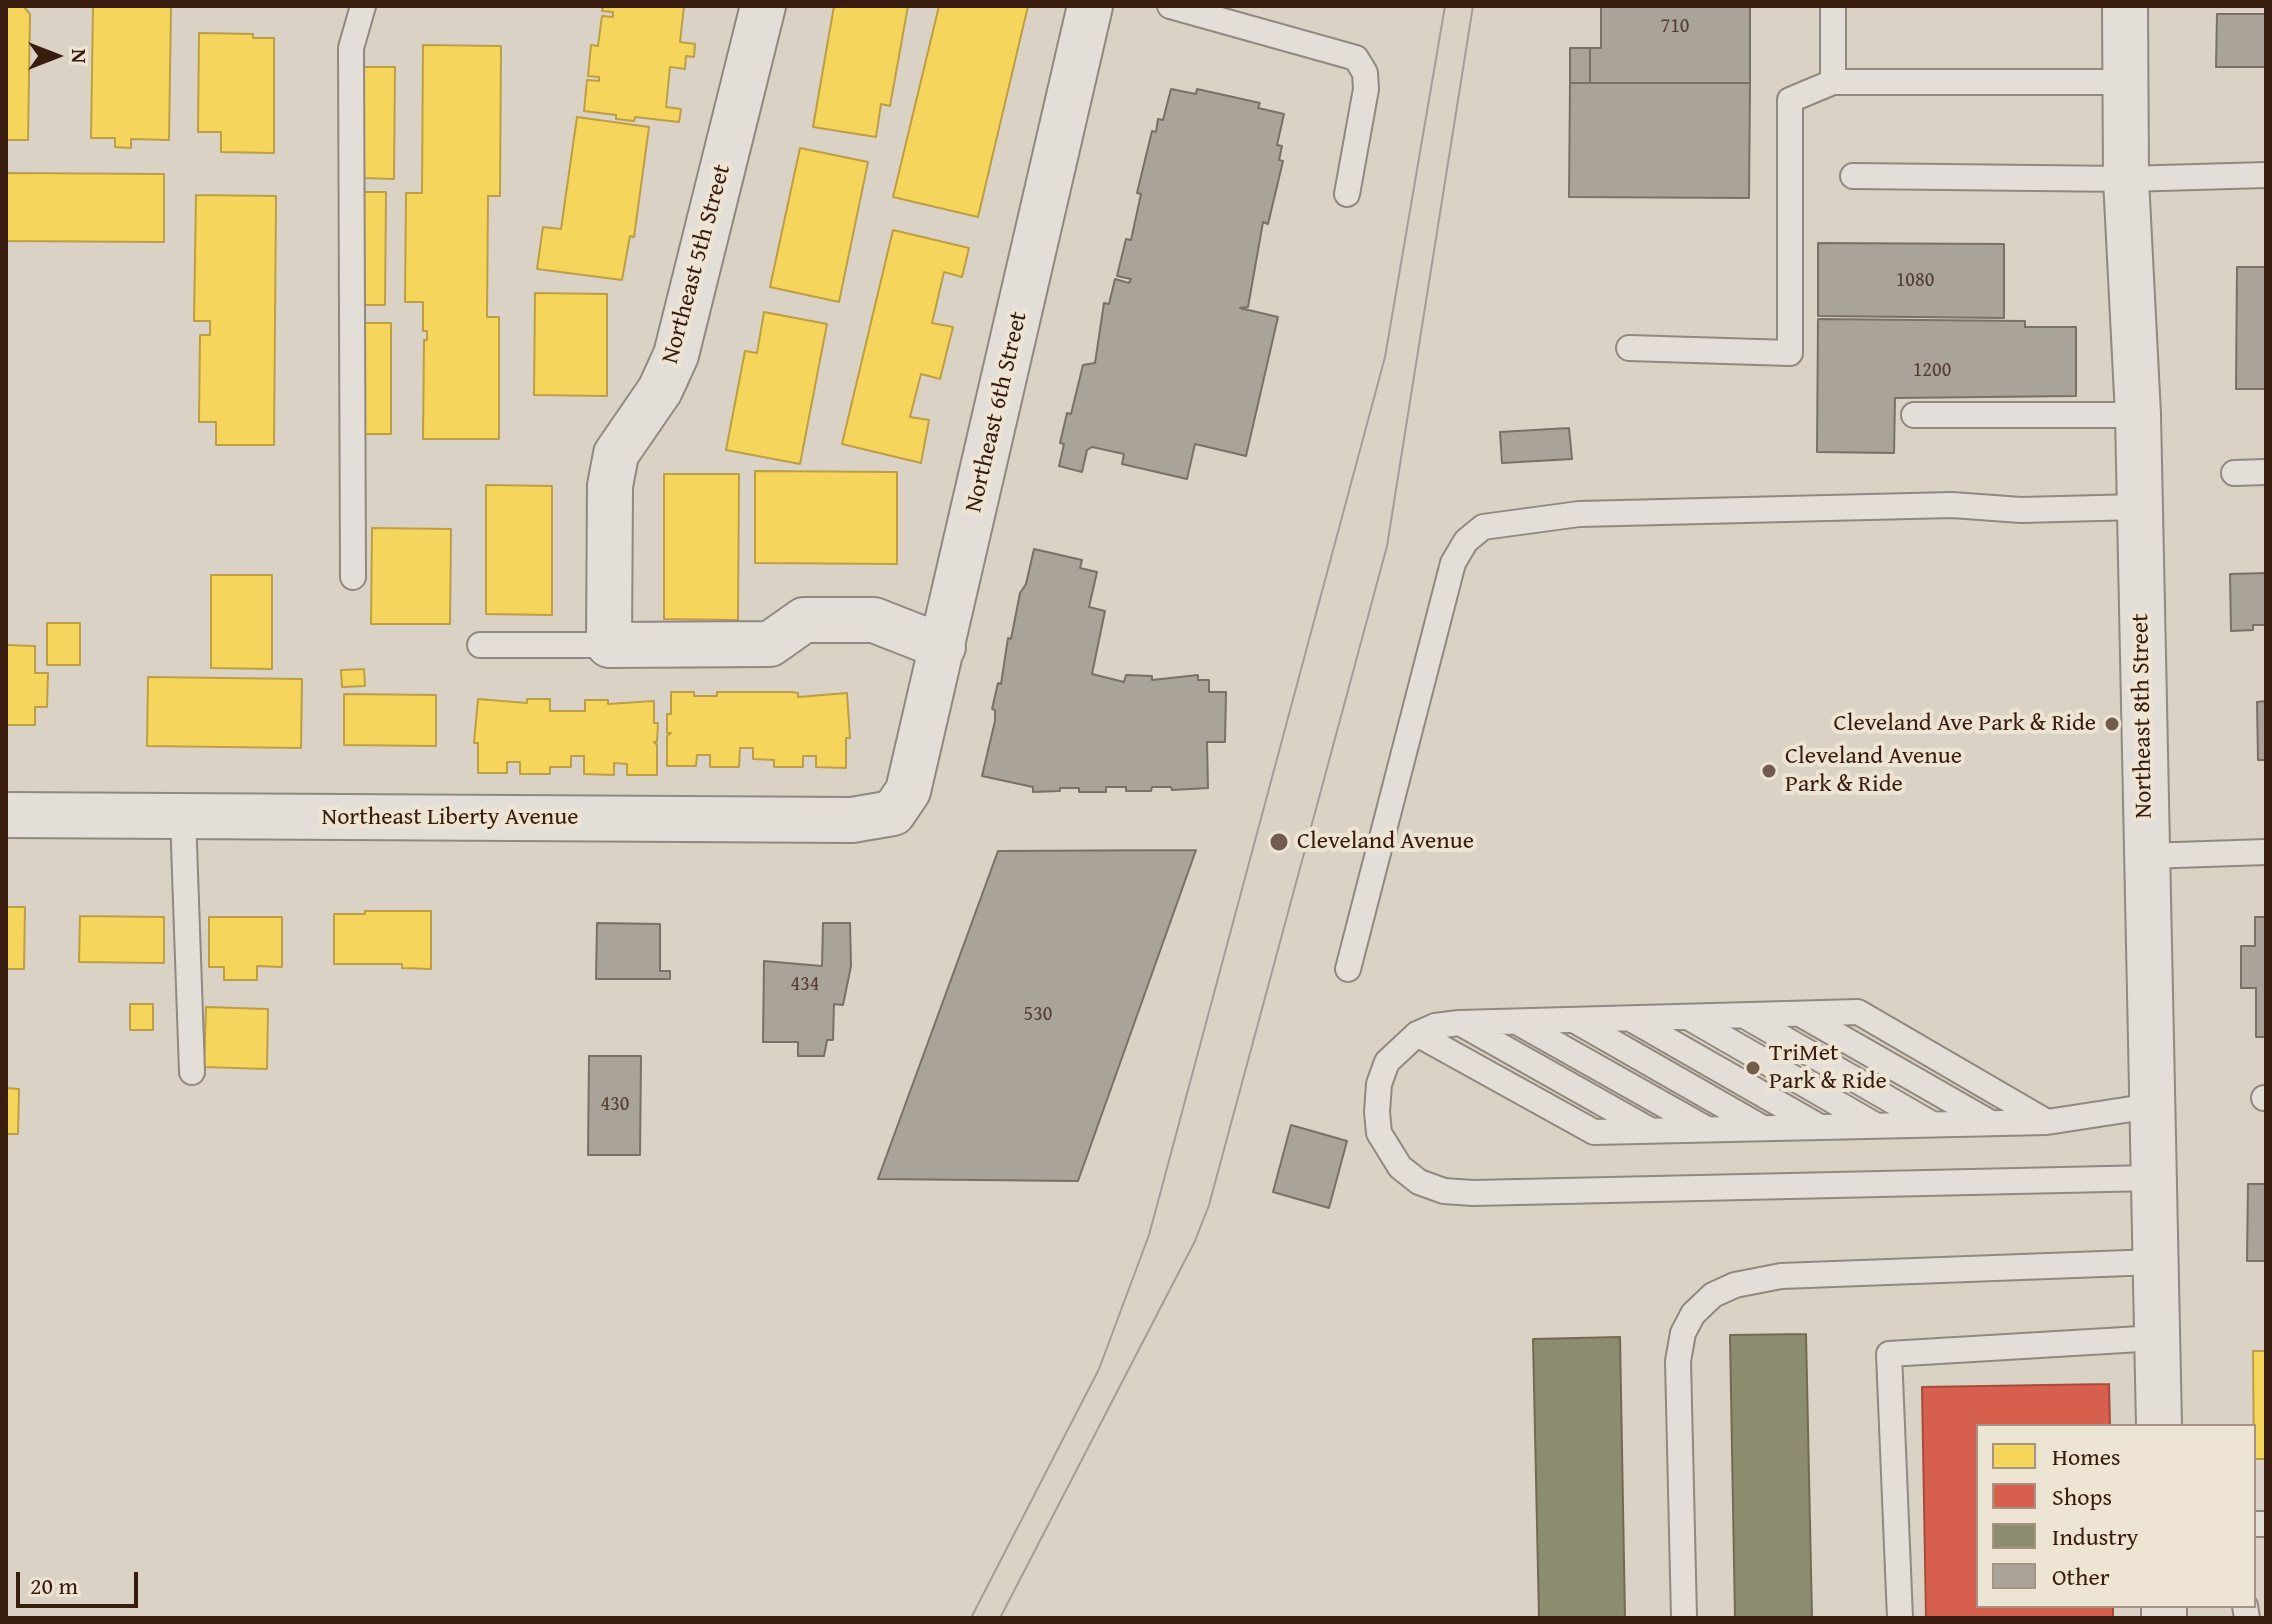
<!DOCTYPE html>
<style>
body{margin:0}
#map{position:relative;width:2272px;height:1624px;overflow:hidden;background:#dad2c4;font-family:"Gentium Book Plus",serif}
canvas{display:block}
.frame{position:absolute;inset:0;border:8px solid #381c0d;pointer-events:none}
.legend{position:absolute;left:1976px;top:1424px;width:280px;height:184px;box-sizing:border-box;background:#ede4d3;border:2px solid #a59484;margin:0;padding:10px 14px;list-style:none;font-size:24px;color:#381c0d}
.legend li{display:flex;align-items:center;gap:16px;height:40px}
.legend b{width:40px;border:2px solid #a59484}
.north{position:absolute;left:16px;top:16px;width:80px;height:80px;-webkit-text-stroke:6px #ede4d3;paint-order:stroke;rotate:90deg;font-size:22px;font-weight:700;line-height:32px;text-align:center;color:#381c0d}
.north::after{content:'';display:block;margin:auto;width:28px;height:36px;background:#381c0d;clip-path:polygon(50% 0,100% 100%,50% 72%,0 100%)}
.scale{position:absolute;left:16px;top:1572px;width:122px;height:36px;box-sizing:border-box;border:4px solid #381c0d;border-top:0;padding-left:10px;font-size:24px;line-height:28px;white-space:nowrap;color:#381c0d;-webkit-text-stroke:6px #ede4d3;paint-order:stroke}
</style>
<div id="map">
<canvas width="2272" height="1624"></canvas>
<div class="frame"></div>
<ul class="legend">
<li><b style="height:22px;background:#f6d55c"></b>Homes</li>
<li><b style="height:22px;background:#d6604d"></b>Shops</li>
<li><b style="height:22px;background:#8c8c6e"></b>Industry</li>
<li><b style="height:22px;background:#aaa399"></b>Other</li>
</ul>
<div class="north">N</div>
<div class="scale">20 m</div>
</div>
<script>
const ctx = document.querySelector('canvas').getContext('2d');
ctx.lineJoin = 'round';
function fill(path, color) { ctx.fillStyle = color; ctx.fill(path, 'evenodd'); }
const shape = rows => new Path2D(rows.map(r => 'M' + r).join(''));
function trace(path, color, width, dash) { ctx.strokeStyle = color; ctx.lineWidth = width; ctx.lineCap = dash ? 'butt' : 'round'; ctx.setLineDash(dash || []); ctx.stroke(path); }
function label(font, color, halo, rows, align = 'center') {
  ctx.font = font + ' "Gentium Book Plus",serif'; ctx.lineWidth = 8; ctx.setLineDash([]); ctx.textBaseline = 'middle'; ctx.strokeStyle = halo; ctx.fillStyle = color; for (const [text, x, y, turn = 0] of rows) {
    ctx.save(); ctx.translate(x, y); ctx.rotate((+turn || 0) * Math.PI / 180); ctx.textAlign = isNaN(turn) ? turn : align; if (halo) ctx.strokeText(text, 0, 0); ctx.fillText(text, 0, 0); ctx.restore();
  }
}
const homes = shape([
 [6,6,23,6,30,14,28,140,6,140,6,6],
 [93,6,171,6,169,140,131,139,131,148,115,147,115,138,91,138,93,6],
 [603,6,684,6,680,42,695,44,694,57,686,56,685,69,670,67,666,107,681,109,679,122,635,117,634,121,616,119,616,115,584,111,587,80,599,81,599,77,588,76,591,45,598,46,602,16,613,17,613,12,602,11,603,6],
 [834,6,908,6,890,106,881,104,876,137,813,127,834,6],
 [939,6,1028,6,978,217,893,197,939,6],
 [199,33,253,34,253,38,274,38,274,153,221,152,221,132,198,132,199,33],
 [423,45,501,46,500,196,488,196,487,317,499,317,499,439,423,439,424,340,427,340,427,331,423,331,423,302,405,302,406,193,422,193,423,45],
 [363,67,395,67,394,179,363,178,363,67],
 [577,117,649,127,634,237,630,236,622,280,537,269,543,227,561,229,577,117],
 [800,148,868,162,839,302,770,287,800,148],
 [6,173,164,174,164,242,6,241,6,173],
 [355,192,386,192,385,305,354,305,355,192],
 [196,195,276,196,274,445,216,445,216,422,199,422,200,335,210,335,210,321,194,321,196,195],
 [893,230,969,248,962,277,944,272,932,323,953,327,940,379,921,374,910,417,929,420,921,463,842,444,893,230],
 [535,293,607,294,607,396,534,395,535,293],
 [764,312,827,324,800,464,726,450,745,351,757,353,764,312],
 [363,323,391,323,391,434,361,434,363,323],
 [755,471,897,472,897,564,755,563,755,471],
 [664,474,739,474,738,620,664,619,664,474],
 [486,485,552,486,552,615,486,614,486,485],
 [372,528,451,529,450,624,371,624,372,528],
 [211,575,272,575,272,669,211,668,211,575],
 [47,623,80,623,80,665,47,665,47,623],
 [6,645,35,646,35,673,48,673,47,707,35,707,35,725,6,725,6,645],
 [364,669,365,686,342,687,341,670,364,669],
 [148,677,302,679,301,748,147,746,148,677],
 [671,692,694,692,694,696,717,696,717,692,792,692,798,693,798,697,847,693,850,738,846,738,846,768,816,767,816,756,803,756,803,767,774,767,774,760,753,759,753,748,740,748,739,767,710,767,710,755,697,755,696,766,667,766,667,736,671,733,667,733,667,714,671,714,671,692],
 [344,694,436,695,436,746,344,745,344,694],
 [478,699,527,703,527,699,550,699,550,711,585,711,585,700,608,700,608,704,654,701,654,723,658,723,657,742,654,742,657,745,657,775,627,775,627,764,614,763,614,775,584,774,584,756,571,756,571,767,550,767,550,774,520,774,520,762,507,762,507,773,478,773,478,743,474,743,478,699],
 [6,907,25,907,24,969,6,969,6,907],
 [365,911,431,911,431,969,402,968,402,964,334,964,334,914,365,914,365,911],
 [80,916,164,917,164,963,79,962,80,916],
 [209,917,282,917,282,967,257,966,257,980,224,980,224,967,209,967,209,917],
 [130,1004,153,1004,153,1030,130,1030,130,1004],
 [206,1007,268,1009,267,1069,204,1067,206,1007],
 [6,1088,19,1089,18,1134,6,1134,6,1088],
 [2253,1351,2266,1351,2266,1459,2254,1459,2253,1351]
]);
fill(homes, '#f6d55c');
trace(homes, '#bd9e44', 2);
const shops = shape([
 [2109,1384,2110,1426,1978,1426,1978,1606,2113,1606,2113,1618,1926,1618,1922,1387,2109,1384]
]);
fill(shops, '#d6604d');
trace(shops, '#a74c3a', 2);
const industry = shape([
 [1806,1334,1812,1618,1735,1618,1730,1335,1806,1334],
 [1620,1337,1625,1618,1539,1618,1533,1339,1620,1337]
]);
fill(industry, '#8c8c6e');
trace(industry, '#736a51', 2);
const building = shape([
 [1601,6,1750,6,1750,83,1590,83,1590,48,1601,48,1601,6],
 [2217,14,2266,14,2266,67,2216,67,2217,14],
 [1570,48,1590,48,1590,83,1570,83,1570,48],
 [1570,83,1750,83,1749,198,1569,197,1570,83],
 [1171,89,1196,94,1197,89,1260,103,1258,108,1284,114,1277,145,1282,146,1279,160,1283,161,1268,224,1263,222,1248,307,1240,308,1278,317,1246,456,1195,444,1187,479,1122,464,1124,454,1092,447,1087,450,1082,472,1059,466,1064,444,1060,443,1067,413,1071,414,1083,365,1095,363,1104,303,1109,304,1115,279,1129,283,1131,279,1117,276,1126,239,1131,240,1141,194,1137,193,1152,131,1156,132,1158,119,1163,120,1171,89],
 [1818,243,2004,244,2004,318,1818,316,1818,243],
 [2237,267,2266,267,2266,389,2236,389,2237,267],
 [1818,319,2025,321,2025,327,2076,327,2076,396,1895,398,1894,453,1817,452,1818,319],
 [1569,428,1572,459,1502,463,1500,432,1569,428],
 [1034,549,1082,560,1080,568,1097,572,1089,607,1105,611,1092,674,1124,682,1126,675,1152,676,1152,680,1198,675,1198,680,1209,680,1209,692,1226,692,1225,742,1207,742,1208,788,1172,790,1171,787,1152,787,1151,791,1126,791,1126,787,1106,787,1106,792,1079,792,1079,788,1060,788,1060,791,1033,792,1033,787,982,776,995,721,995,710,992,709,998,683,1001,684,1008,638,1011,639,1020,593,1026,584,1034,549],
 [2266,573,2266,625,2253,625,2253,630,2231,631,2230,574,2266,573],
 [2266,701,2266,760,2258,760,2257,702,2266,701],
 [1196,850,1078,1181,878,1179,998,851,1196,850],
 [2255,917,2266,917,2266,1037,2256,1037,2256,988,2241,988,2241,946,2255,946,2255,917],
 [597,923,660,924,660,971,670,971,670,979,596,979,597,923],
 [823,923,850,923,851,966,843,1005,834,1004,833,1040,827,1040,824,1056,798,1056,798,1042,763,1042,764,961,822,966,823,923],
 [589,1056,641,1056,640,1155,588,1155,589,1056],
 [1291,1125,1347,1141,1329,1208,1273,1192,1291,1125],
 [2248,1184,2266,1184,2266,1261,2247,1261,2248,1184]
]);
fill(building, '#aaa399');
trace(building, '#797067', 2);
const service = shape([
 [1170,6,1356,58,1365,73,1366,89,1347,194],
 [1833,6,1833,82,2125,82],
 [1853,176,2126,179,2266,175],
 [1629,348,1790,353,1790,100,1833,82],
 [1914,415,2138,415],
 [2234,473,2266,472],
 [353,577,351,48,363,6],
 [480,645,609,645],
 [183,816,192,1072],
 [2146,856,2266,852],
 [1348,969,1453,563,1466,541,1483,527,1579,514,1952,505,2021,510,2139,507],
 [1802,1015,1989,1122],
 [1745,1016,1932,1124],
 [1688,1017,1875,1125],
 [1631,1019,1818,1126],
 [1574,1020,1761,1127],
 [1517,1022,1705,1128],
 [1460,1023,1648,1129],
 [1417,1034,1594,1132,2047,1122,2151,1106],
 [2264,1098,2266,1098],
 [2047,1122,1858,1012,1459,1023,1435,1026,1417,1034,1387,1062,1379,1084,1377,1112,1379,1133,1400,1167,1419,1182,1444,1191,1473,1193,2152,1178],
 [2254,1524,2266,1524],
 [2245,1606,2247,1618],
 [1684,1618,1678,1361,1683,1333,1693,1314,1713,1295,1735,1285,1781,1276,2155,1262],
 [1900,1618,1889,1354,2157,1338]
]);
const minor = shape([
 [763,6,676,355,660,390,616,454,610,486,609,645,770,644,804,620,874,620,943,647],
 [6,815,852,820,893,813,908,791,1090,6]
]);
const tertiary = shape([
 [2125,6,2126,179,2138,415,2159,1426],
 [2164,1606,2164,1618]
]);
trace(service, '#91887f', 28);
trace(minor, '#91887f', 48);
trace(tertiary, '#91887f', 48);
trace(service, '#e3dfd8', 24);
trace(minor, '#e3dfd8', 44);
trace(tertiary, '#e3dfd8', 44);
trace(shape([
 [971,1618,1099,1369,1149,1235,1385,357,1445,6],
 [1000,1618,1195,1241,1209,1205,1387,546,1473,6]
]), '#a49d97', 2);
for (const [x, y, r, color] of [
 [2112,724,8,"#715c4d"],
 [1769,771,8,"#715c4d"],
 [1279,842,10,"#715c4d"],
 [1753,1068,8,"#715c4d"]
]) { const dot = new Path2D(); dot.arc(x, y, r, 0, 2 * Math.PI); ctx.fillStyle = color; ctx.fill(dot); trace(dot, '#ede4d3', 3); }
label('20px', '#543e30', null, [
 ["710",1675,27],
 ["1080",1915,281],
 ["1200",1932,371],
 ["434",805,985],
 ["530",1038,1015],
 ["430",615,1105]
]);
label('24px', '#381c0d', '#ede4d3', [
 ["Northeast 5th Street",697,264,-75],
 ["Northeast 6th Street",997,412,-77],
 ["Northeast 8th Street",2143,716,-91],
 ["Northeast Liberty Avenue",450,818]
]);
label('24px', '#381c0d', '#ede4d3', [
 ["Cleveland Ave Park & Ride",2096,724,"right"],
 ["Cleveland Avenue",1785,757],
 ["Park & Ride",1785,785],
 ["Cleveland Avenue",1297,842],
 ["TriMet",1769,1054],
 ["Park & Ride",1769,1082]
], 'left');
</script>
